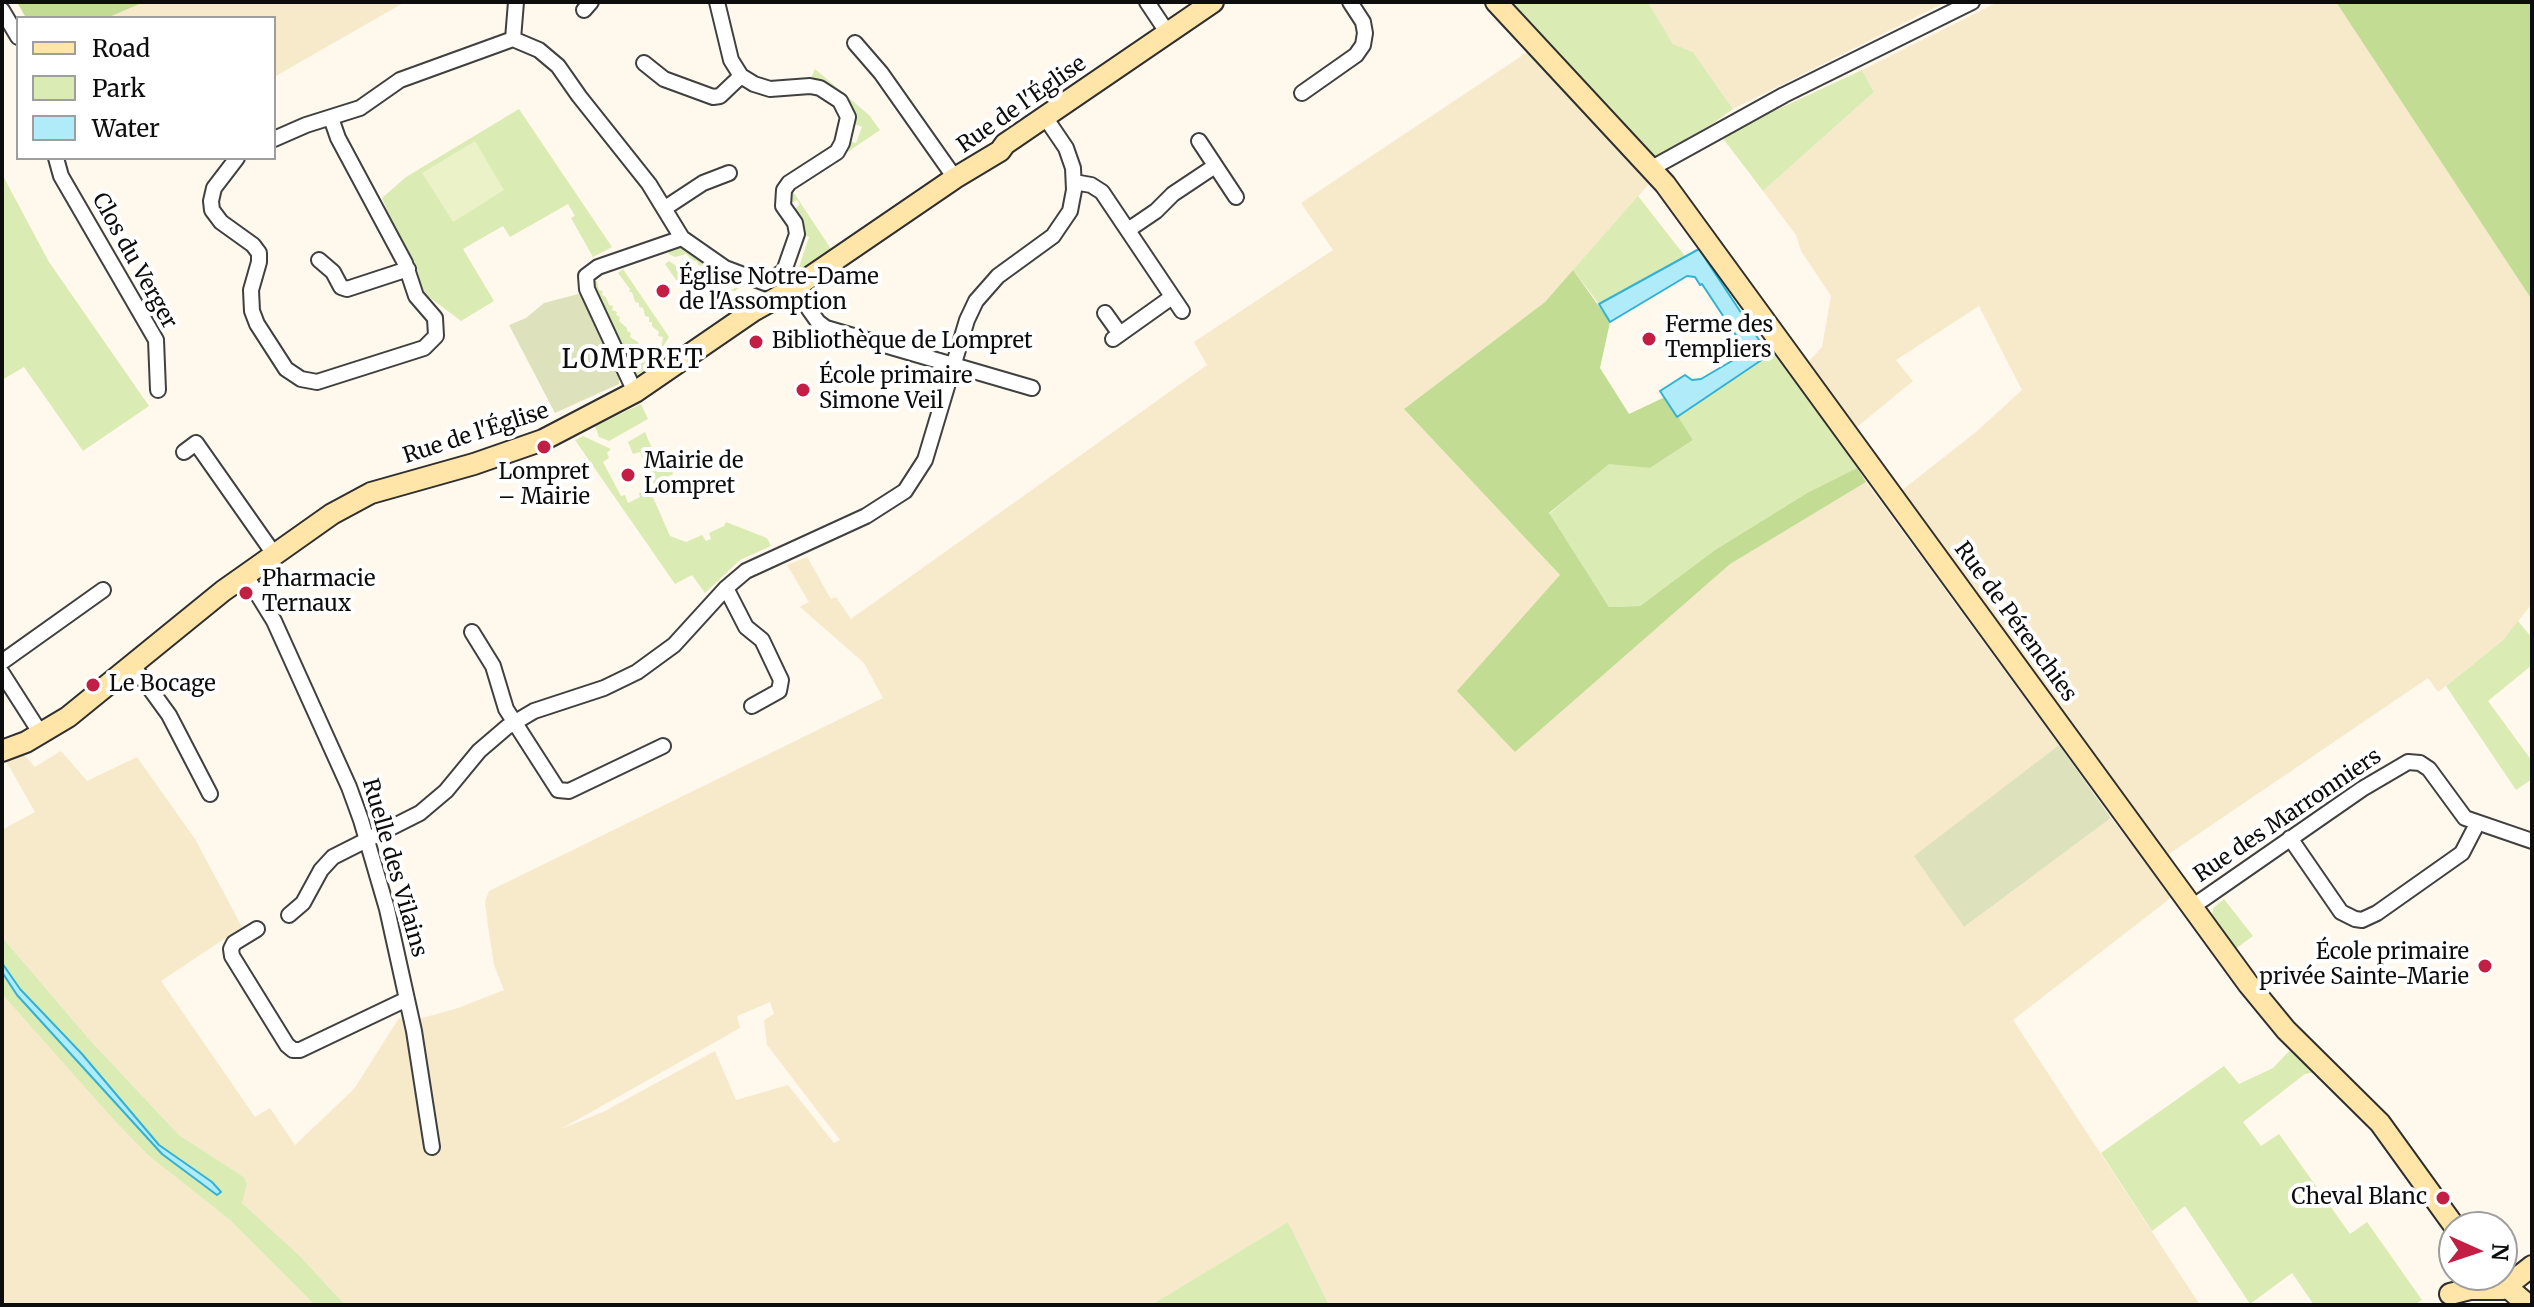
<!DOCTYPE html>
<meta charset="utf-8">
<style>
body{margin:0}
#map{position:relative;width:2534px;height:1307px;overflow:hidden;background:#fff8ec;font-family:Merriweather,serif}
canvas{display:block}
.frame{position:absolute;inset:0;border:4px solid #0d0d0d;pointer-events:none}
.legend{position:absolute;left:16px;top:16px;width:260px;height:144px;box-sizing:border-box;background:#fff;border:2px solid #9e9e9e;margin:0;padding:10px 14px;list-style:none;font-size:24px;color:#0d0d0d}
.legend li{display:flex;align-items:center;gap:16px;height:40px}
.legend b{width:40px;border:2px solid #9e9e9e}
.north{position:absolute;left:2438px;top:1211px;width:80px;height:80px;box-sizing:border-box;background:#fff;border:2px solid #9e9e9e;border-radius:50%;rotate:93deg;font-size:22px;font-weight:700;line-height:32px;text-align:center;color:#0d0d0d}
.north::after{content:'';display:block;margin:auto;width:28px;height:36px;background:#c31f45;clip-path:polygon(50% 0,100% 100%,50% 72%,0 100%)}
</style>
<div id="map">
<canvas width="2534" height="1307"></canvas>
<div class="frame"></div>
<ul class="legend">
<li><b style="height:10px;background:#ffe5a7"></b>Road</li>
<li><b style="height:22px;background:#dbebb4"></b>Park</li>
<li><b style="height:22px;background:#afebf9"></b>Water</li>
</ul>
<div class="north">N</div>
</div>
<script>
const ctx = document.querySelector('canvas').getContext('2d');
ctx.lineJoin = 'round';
function fill(path, color) { ctx.fillStyle = color; ctx.fill(path, 'evenodd'); }
const shape = rows => new Path2D(rows.map(r => 'M' + r).join(''));
function trace(path, color, width, dash) { ctx.strokeStyle = color; ctx.lineWidth = width; ctx.lineCap = dash ? 'butt' : 'round'; ctx.setLineDash(dash || []); ctx.stroke(path); }
function label(font, color, halo, rows, align = 'center') {
  ctx.font = font + ' Merriweather,serif'; ctx.lineWidth = 8; ctx.setLineDash([]); ctx.textBaseline = 'middle'; ctx.strokeStyle = halo; ctx.fillStyle = color; for (const [text, x, y, turn = 0] of rows) {
    ctx.save(); ctx.translate(x, y); ctx.rotate((+turn || 0) * Math.PI / 180); ctx.textAlign = isNaN(turn) ? turn : align; if (halo) ctx.strokeText(text, 0, 0); ctx.fillText(text, 0, 0); ctx.restore();
  }
}
fill(shape([
 [144,2,405,2,274,77,274,18,107,18],
 [1648,2,1946,2,1733,109,1693,52,1673,44],
 [1998,2,2336,2,2532,300,2532,604,2503,640,2438,692,2428,678,2166,856,1901,491,1976,432,2022,390,1979,306,1896,360,1913,381,1857,427,1809,361,1822,347,1831,296,1801,251,1796,235,1763,191,1874,92,1862,70],
 [1526,53,1649,184,1545,302,1404,409,1560,575,1515,752,1730,563,1866,482,2059,745,1915,856,1964,927,2111,818,2172,897,2013,1020,2200,1305,1329,1305,1288,1222,1151,1305,345,1305,300,1256,242,1203,247,1184,244,1177,179,1135,89,1039,2,937,2,830,35,812,6,761,24,755,35,767,61,751,87,781,137,757,195,839,242,927,161,981,255,1117,270,1108,295,1145,354,1089,399,1018,412,1021,458,1008,504,990,494,965,488,926,485,902,489,891,883,698,864,663,800,607,809,602,787,565,807,557,831,599,836,597,851,619,1207,365,1194,342,1333,250,1301,203],
 [770,1002,774,1014,764,1020,767,1045,840,1140,834,1143,788,1085,736,1100,715,1051,603,1112,561,1129,740,1028,737,1016],
 [2,994,149,1156,230,1220,315,1305,2,1305]
]), '#f6eacb');
fill(shape([
 [1511,2,1648,2,1673,44,1693,52,1733,109,1712,124,1635,169,1526,53,1544,39,1509,3],
 [815,69,869,115,880,130,792,190,833,252,793,277,790,272,791,268,798,270,809,237,802,234,802,222,795,209,800,204,797,200,791,203,789,192,849,141,856,143,862,127,855,124,851,107,787,81,811,78],
 [1862,70,1874,92,1763,191,1721,136],
 [519,109,612,247,593,257,571,218,575,216,568,204,510,237,503,226,463,249,494,301,461,321,429,297,421,287,414,262,401,243,382,198,406,177],
 [2,174,49,262,149,406,83,451,24,367,2,380],
 [1638,196,1685,256,1599,304,1573,270],
 [681,245,745,283,735,291,726,291,734,289,734,285,729,285,728,281,724,282,723,278,719,278,718,274,714,275,713,271,708,271,707,267,698,265,697,261,693,261,686,254,675,257,669,254,668,248],
 [669,261,679,268,682,283,686,283,692,289,697,289,697,293,707,296,708,300,713,299,697,310,665,264],
 [623,269,669,337,661,350,663,337,658,336,659,332,652,326,652,322,649,322,649,317,645,316,643,308,639,307,639,303,635,302,632,292,629,292,630,289,618,273],
 [597,281,599,290,603,291,602,295,606,297,609,305,613,306,612,310,617,312,616,315,620,317,619,321,627,328,627,331,631,333,630,337,638,342,640,351,653,354,647,368,635,377,593,282],
 [1775,349,1857,468,1807,493,1715,550,1640,606,1609,607,1549,514,1609,463,1650,468,1693,440,1677,417],
 [641,404,648,419,609,441,599,437,595,426],
 [645,432,662,472,671,468,673,474,659,481,658,485,640,477,649,472,640,452,633,454,628,442],
 [583,436,611,449,607,453,609,458,603,462,621,496,625,495,628,503,640,497,639,493,643,491,652,495,670,536,686,542,702,535,706,541,711,539,709,533,724,526,726,522,767,538,771,546,740,560,705,593,692,575,675,584,575,440],
 [2518,621,2532,638,2532,665,2488,701,2532,761,2532,779,2516,790,2446,686,2503,640],
 [2224,899,2253,936,2234,950,2212,917,2213,908],
 [2,937,89,1039,179,1135,244,1177,247,1184,242,1203,300,1256,345,1305,315,1305,230,1220,149,1156,117,1123,2,994],
 [2292,1048,2316,1072,2305,1074,2243,1122,2261,1146,2279,1134,2350,1234,2367,1222,2422,1300,2414,1305,2314,1305,2292,1273,2250,1304,2185,1206,2152,1231,2101,1153,2224,1066,2239,1084,2273,1068],
 [1288,1222,1329,1305,1151,1305]
]), '#dbebb4');
fill(shape([
 [17,2,144,2,107,18,26,18],
 [2336,2,2532,2,2532,300],
 [1573,270,1610,322,1600,368,1629,414,1665,397,1693,440,1650,468,1609,464,1549,513,1609,607,1640,606,1715,550,1807,493,1857,468,1866,482,1730,564,1515,752,1457,691,1560,575,1404,409,1545,302]
]), '#c2dc93');
fill(shape([
 [582,293,619,378,619,384,555,413,509,325,526,318,544,303],
 [2059,745,2111,818,1964,927,1914,856]
]), '#dde2bd');
fill(shape([
 [475,141,504,190,453,222,422,173]
]), '#ebf2c7');
const water = shape([
 [1699,249,1769,355,1677,417,1660,391,1685,375,1692,380,1701,379,1747,352,1702,284,1700,285,1695,277,1687,276,1610,322,1599,304,1699,249],
 [2,963,20,989,82,1054,159,1145,212,1182,221,1192,217,1195,162,1154,17,995,2,972,2,963]
]);
fill(water, '#afebf9');
trace(water, '#32b1d3', 2);
const street = shape([
 [516,2,513,39,539,50,558,66,579,96,649,184,682,238,725,268,765,283,784,271,797,234,795,223,783,206,784,190,789,183,837,152,842,143,848,117,840,101,820,88,810,86,770,89,754,84,741,76,731,60,717,2],
 [1147,2,1167,32],
 [2,10,18,37],
 [584,10,591,2],
 [855,43,881,73,955,178],
 [644,63,664,79,713,97,720,96,741,76],
 [1302,93,1356,55,1363,45,1365,33,1363,22,1350,2],
 [274,139,306,125,360,108,400,80,513,39],
 [1199,141,1236,197],
 [56,158,61,176,156,340,158,390],
 [237,158,214,188,211,201,212,210,221,222,253,245,259,253,259,262,251,290,252,311,257,324,286,369,301,379,317,382,424,348,436,336,435,318,416,296,405,263,338,138,331,118],
 [1652,168,1784,95,1972,2],
 [1074,182,1091,185,1102,192,1182,311],
 [665,208,703,183,729,173],
 [1128,230,1156,211,1173,194,1215,166],
 [319,260,333,272,341,287,347,289,408,269],
 [794,288,818,322,826,328,1032,388],
 [1105,313,1120,334],
 [1113,339,1172,297],
 [635,392,587,289,586,276,598,267,682,238],
 [184,452,196,443,274,554],
 [245,574,274,621,349,787,361,820,387,909,414,1031,432,1147],
 [726,588,746,627,762,640,781,680,779,691,752,706],
 [472,632,493,666,506,709,558,790,569,791,663,746],
 [2,662,103,590],
 [132,664,169,715,210,794],
 [2,673,41,734],
 [2290,838,2341,912,2355,919,2362,920,2377,913,2462,853,2477,824],
 [2192,907,2362,789,2408,762,2420,763,2429,769,2465,818,2532,841],
 [289,915,303,903,321,870,333,857,420,813,446,791,479,751,507,727,534,711,604,688,637,672,674,645,726,588,746,571,866,516,905,491,925,460,967,320,976,301,998,276,1053,236,1070,211,1074,190,1073,168,1066,148,1045,117],
 [257,929,234,943,231,949,232,956,287,1045,293,1050,300,1050,407,999]
]);
const secondary = shape([
 [1496,2,1665,184,2249,985,2286,1030,2380,1123,2455,1227],
 [2,751,26,742,68,717,223,591,332,514,371,493,474,464,543,440,635,392,753,311,794,288,955,178,1000,151,1005,144,1213,2],
 [2493,1275,2528,1305],
 [2450,1294,2470,1289,2503,1289,2532,1266]
]);
trace(street, '#404040', 18);
trace(secondary, '#2f2f2f', 24);
trace(street, '#fff', 14);
trace(secondary, '#ffe5a7', 20);
for (const [x, y, r, color] of [
 [663,291,8,"#c31f45"],
 [1649,339,8,"#c31f45"],
 [756,342,8,"#c31f45"],
 [803,390,8,"#c31f45"],
 [544,447,8,"#c31f45"],
 [628,475,8,"#c31f45"],
 [246,593,8,"#c31f45"],
 [93,685,8,"#c31f45"],
 [2485,966,8,"#c31f45"],
 [2443,1198,8,"#c31f45"]
]) { const dot = new Path2D(); dot.arc(x, y, r, 0, 2 * Math.PI); ctx.fillStyle = color; ctx.fill(dot); trace(dot, '#fff', 3); }
label('22px', '#0d0d0d', '#fff', [
 ["Rue de l'Église",1022,105,-35],
 ["Clos du Verger",134,261,61],
 ["Rue de l'Église",476,434,-18],
 ["Rue de Pérenchies",2015,622,54],
 ["Rue des Marronniers",2288,816,-34],
 ["Ruelle des Vilains",394,868,74]
]);
label('22px', '#0d0d0d', '#fff', [
 ["Église Notre-Dame",679,278],
 ["de l'Assomption",679,303],
 ["Ferme des",1665,326],
 ["Templiers",1665,351],
 ["Bibliothèque de Lompret",772,342],
 ["École primaire",819,377],
 ["Simone Veil",819,402],
 ["Mairie de",644,462],
 ["Lompret",644,487],
 ["Lompret",544,473,"center"],
 ["– Mairie",544,498,"center"],
 ["Pharmacie",262,580],
 ["Ternaux",262,605],
 ["Le Bocage",109,685],
 ["École primaire",2469,953,"right"],
 ["privée Sainte-Marie",2469,978,"right"],
 ["Cheval Blanc",2427,1198,"right"]
], 'left');
ctx.letterSpacing = '2px';
label('26px', '#0d0d0d', '#fff', [
 ["LOMPRET",633,361]
]);
ctx.letterSpacing = '0px';
</script>
